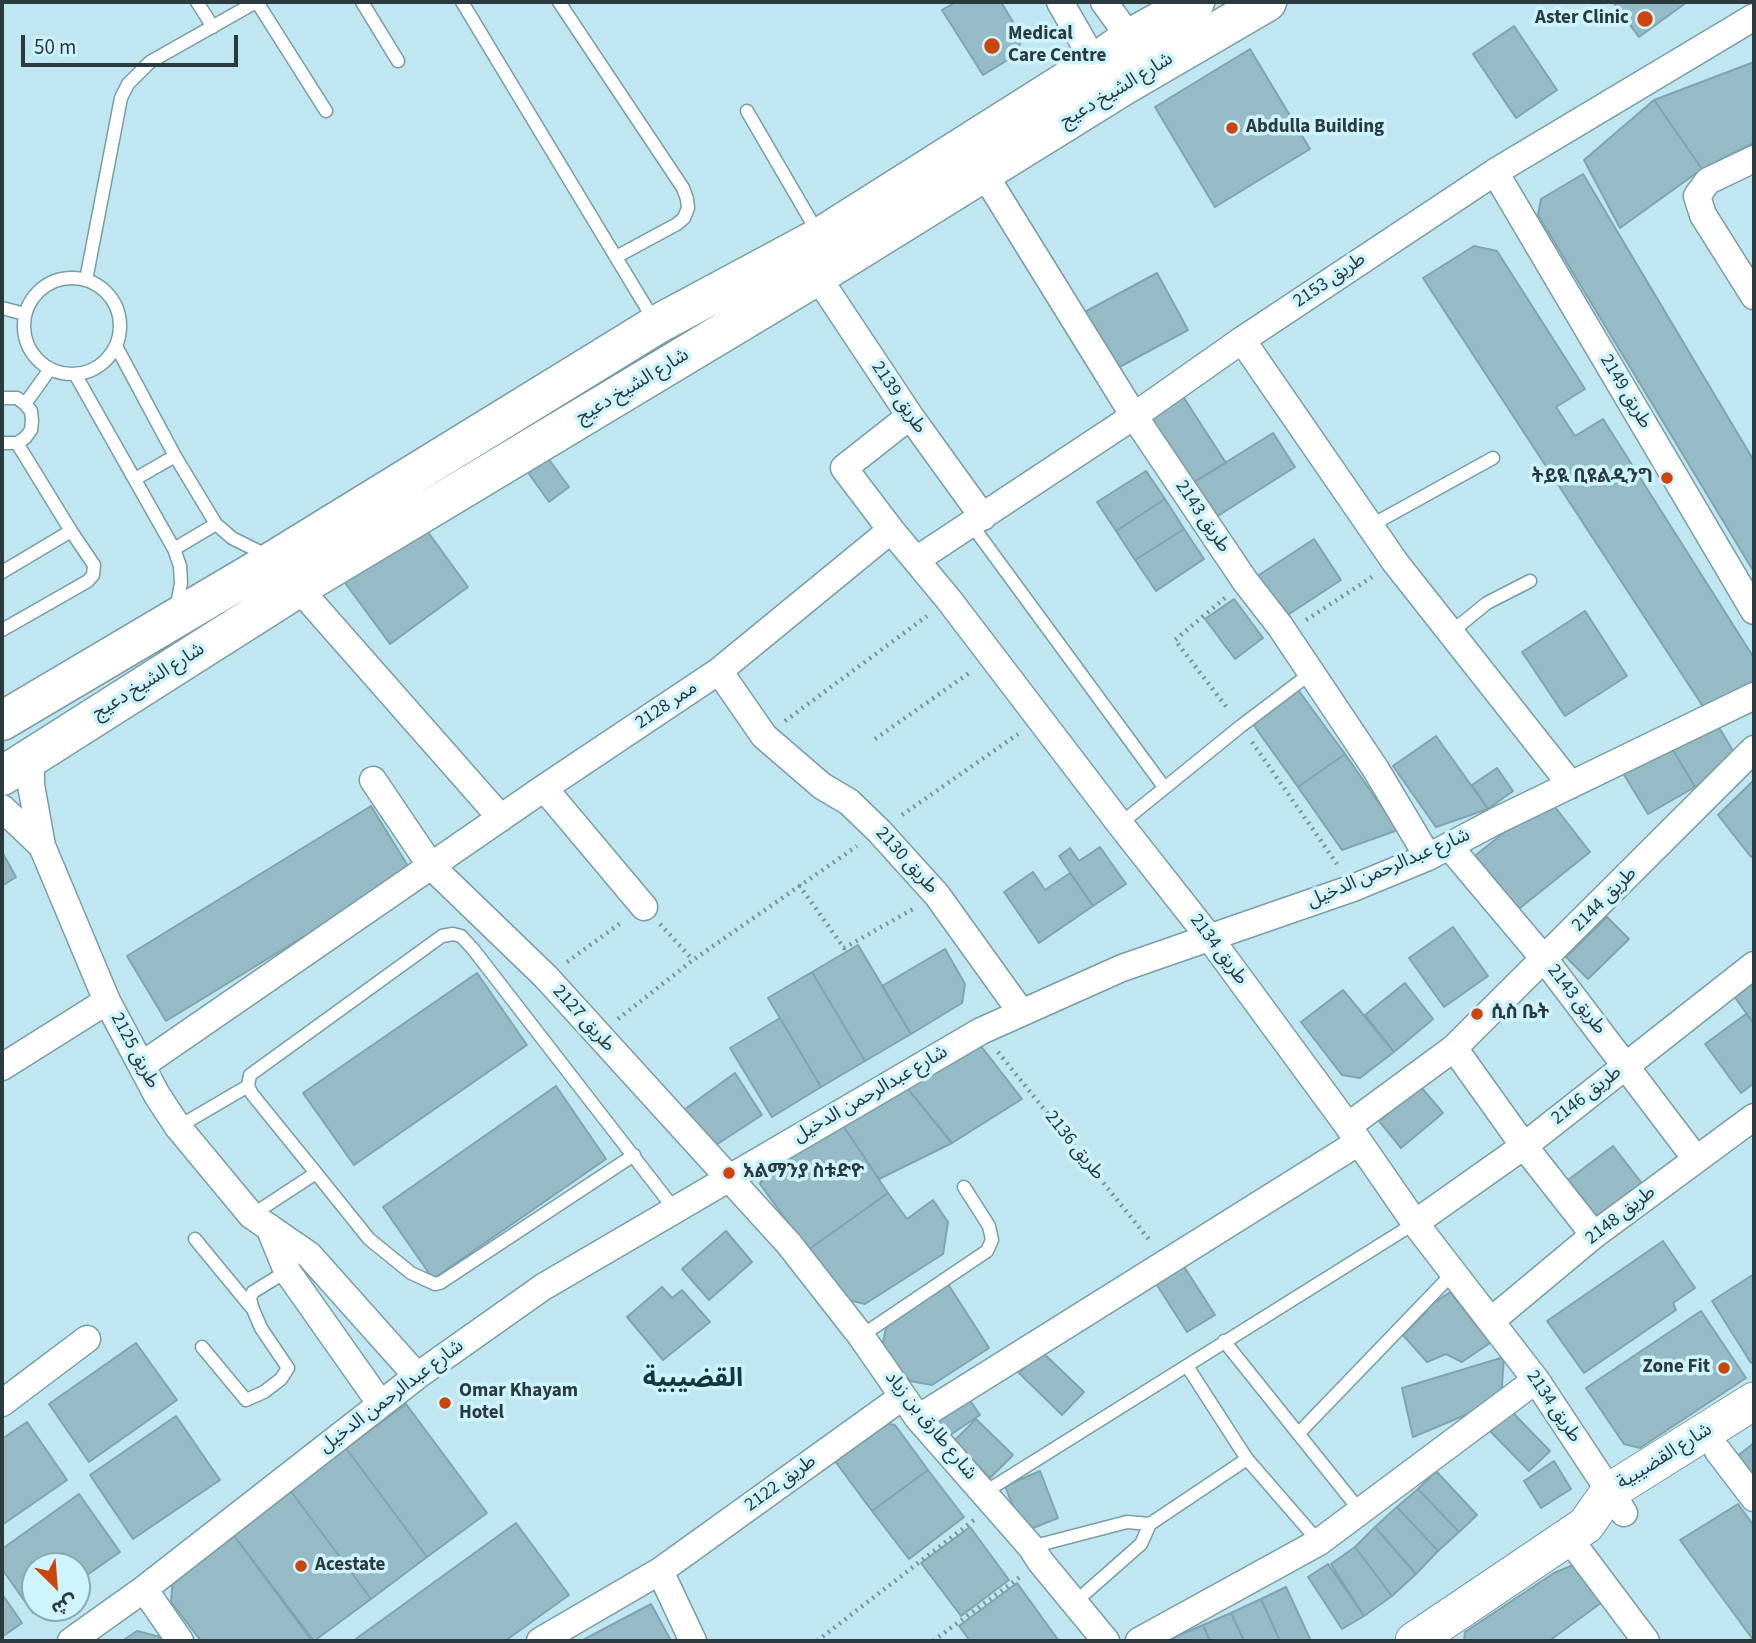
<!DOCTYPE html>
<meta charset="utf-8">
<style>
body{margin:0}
#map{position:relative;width:1756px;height:1643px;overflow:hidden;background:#c0e6f1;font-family:"Source Sans 3","Noto Sans Arabic",sans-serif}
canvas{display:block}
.frame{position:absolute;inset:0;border:4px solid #2b3a3e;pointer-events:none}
.north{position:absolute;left:21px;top:1552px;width:70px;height:70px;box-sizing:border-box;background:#cdf4ff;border:2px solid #8caab2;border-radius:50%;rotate:155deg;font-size:19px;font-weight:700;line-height:28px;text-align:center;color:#2b3a3e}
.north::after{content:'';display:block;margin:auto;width:24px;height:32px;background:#cc450a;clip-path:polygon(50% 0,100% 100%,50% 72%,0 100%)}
.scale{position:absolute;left:21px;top:35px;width:217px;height:32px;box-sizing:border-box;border:4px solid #2b3a3e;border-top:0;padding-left:9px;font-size:21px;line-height:24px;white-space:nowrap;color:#2b3a3e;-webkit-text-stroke:5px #cdf4ff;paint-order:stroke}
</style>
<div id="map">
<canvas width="1756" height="1643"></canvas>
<div class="frame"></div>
<div class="north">ش</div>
<div class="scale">50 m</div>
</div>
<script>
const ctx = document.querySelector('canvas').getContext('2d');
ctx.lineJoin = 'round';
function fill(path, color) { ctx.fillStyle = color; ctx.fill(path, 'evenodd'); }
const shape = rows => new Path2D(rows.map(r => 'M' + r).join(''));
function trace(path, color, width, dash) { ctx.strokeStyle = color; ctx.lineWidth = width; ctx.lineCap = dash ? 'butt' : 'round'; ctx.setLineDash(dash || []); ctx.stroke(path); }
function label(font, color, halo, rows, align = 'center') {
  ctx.font = font + ' "Source Sans 3","Noto Sans Arabic","Noto Sans Ethiopic",sans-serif'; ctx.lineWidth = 7; ctx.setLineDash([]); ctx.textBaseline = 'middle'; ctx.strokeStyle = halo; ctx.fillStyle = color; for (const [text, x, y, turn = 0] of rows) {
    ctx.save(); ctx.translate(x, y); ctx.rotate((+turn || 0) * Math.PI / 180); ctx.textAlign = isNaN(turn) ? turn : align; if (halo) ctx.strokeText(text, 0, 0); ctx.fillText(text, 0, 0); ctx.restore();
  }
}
const building = shape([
 [956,2,1001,2,1022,37,1016,55,983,75,942,10,956,2],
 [1613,2,1687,2,1639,37,1613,2],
 [1514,26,1557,90,1516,118,1473,54,1514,26],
 [1250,49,1310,149,1215,207,1155,107,1250,49],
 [1754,62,1754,143,1702,169,1654,100,1754,62],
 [1654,100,1702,169,1620,228,1584,160,1654,100],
 [1583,174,1754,461,1754,572,1538,215,1541,199,1583,174],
 [1474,246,1497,251,1585,389,1556,407,1575,436,1603,419,1754,658,1754,683,1704,708,1423,278,1474,246],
 [1157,273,1188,330,1112,371,1081,314,1157,273],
 [1177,387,1226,463,1191,484,1148,417,1177,387],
 [1273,433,1295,467,1213,519,1191,484,1273,433],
 [542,450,569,487,549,502,522,464,542,450],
 [1146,471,1165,499,1116,531,1097,502,1146,471],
 [1165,499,1184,529,1135,560,1116,531,1165,499],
 [422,524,468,587,390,644,343,580,422,524],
 [1184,529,1204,559,1156,591,1135,560,1184,529],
 [1314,539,1341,580,1283,618,1256,577,1314,539],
 [1234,599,1263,638,1235,659,1205,619,1234,599],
 [1585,611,1627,676,1565,716,1522,652,1585,611],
 [1296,687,1345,754,1298,787,1250,720,1296,687],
 [1708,722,1720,729,1739,761,1695,787,1670,745,1708,722],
 [1436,736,1488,809,1436,827,1393,766,1436,736],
 [1670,745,1695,787,1648,814,1623,773,1670,745],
 [1345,754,1398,830,1342,850,1298,787,1345,754],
 [1497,768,1513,791,1488,809,1472,785,1497,768],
 [1754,780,1754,855,1751,857,1718,815,1754,780],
 [1548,798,1590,852,1515,912,1472,858,1548,798],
 [371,806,411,871,166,1021,127,956,371,806],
 [1100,847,1126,884,1093,906,1059,856,1070,848,1079,861,1100,847],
 [2,852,16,877,2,886,2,852],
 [1033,872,1045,890,1070,873,1093,906,1039,943,1004,892,1033,872],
 [1607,917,1629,939,1588,979,1566,957,1607,917],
 [1453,927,1488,976,1444,1007,1409,958,1453,927],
 [858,945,911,1034,865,1061,812,972,858,945],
 [945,949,965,984,962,1003,911,1034,882,986,945,949],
 [1754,971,1754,1024,1729,989,1754,971],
 [812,972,865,1061,821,1087,768,998,812,972],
 [477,973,527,1045,354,1165,303,1093,477,973],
 [1405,983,1433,1019,1394,1052,1365,1015,1405,983],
 [1343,990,1394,1052,1360,1078,1342,1075,1301,1022,1343,990],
 [1746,1014,1754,1024,1754,1083,1741,1093,1705,1044,1746,1014],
 [780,1018,821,1087,772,1117,730,1048,780,1018],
 [981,1046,1022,1099,952,1143,907,1088,981,1046],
 [735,1073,762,1115,716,1145,681,1112,735,1073],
 [556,1086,606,1159,433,1279,383,1207,556,1086],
 [1421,1087,1443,1113,1401,1148,1379,1121,1421,1087],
 [907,1088,952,1143,879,1179,842,1124,907,1088],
 [842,1124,888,1193,808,1250,760,1184,767,1164,842,1124],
 [1613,1146,1644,1186,1599,1220,1568,1180,1613,1146],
 [888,1193,907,1219,933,1200,948,1222,943,1254,865,1304,844,1299,808,1250,888,1193],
 [726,1231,752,1262,709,1300,682,1269,726,1231],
 [1663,1241,1695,1288,1673,1303,1676,1310,1584,1373,1547,1321,1663,1241],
 [1183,1265,1215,1315,1187,1332,1155,1282,1183,1265],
 [1754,1274,1754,1361,1751,1363,1712,1301,1754,1274],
 [948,1284,989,1348,932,1385,910,1381,882,1347,887,1323,948,1284],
 [662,1287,672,1298,682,1290,710,1322,663,1360,627,1317,662,1287],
 [1450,1292,1490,1343,1462,1362,1446,1354,1427,1362,1403,1335,1426,1312,1428,1307,1450,1292],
 [1701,1311,1746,1378,1640,1448,1624,1444,1586,1388,1701,1311],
 [136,1343,177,1400,89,1462,49,1404,136,1343],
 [1041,1351,1084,1392,1062,1415,1019,1373,1041,1351],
 [1504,1357,1501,1400,1413,1437,1402,1388,1504,1357],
 [967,1396,980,1415,944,1439,931,1421,967,1396],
 [406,1404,487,1513,427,1557,346,1448,406,1404],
 [1511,1411,1550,1451,1529,1471,1490,1431,1511,1411],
 [176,1416,220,1480,133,1539,90,1475,176,1416],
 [976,1419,1013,1455,990,1478,953,1442,976,1419],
 [27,1422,67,1480,2,1525,2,1439,27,1422],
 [878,1422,895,1425,928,1470,872,1511,832,1457,878,1422],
 [1754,1443,1754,1492,1731,1461,1754,1443],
 [346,1448,427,1557,371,1599,290,1490,346,1448],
 [1554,1461,1571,1489,1541,1508,1524,1481,1554,1461],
 [928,1470,964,1517,909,1559,872,1511,928,1470],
 [1040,1471,1058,1518,1023,1532,1005,1486,1040,1471],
 [1436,1471,1477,1515,1459,1532,1418,1489,1436,1471],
 [1418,1489,1459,1532,1438,1551,1397,1507,1418,1489],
 [290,1490,371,1599,314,1641,232,1533,290,1490],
 [79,1494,120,1552,77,1582,77,1566,35,1566,35,1608,40,1608,33,1613,2,1569,2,1549,79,1494],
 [1738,1504,1754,1526,1754,1641,1680,1540,1738,1504],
 [1397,1507,1438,1551,1416,1574,1375,1527,1397,1507],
 [516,1523,569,1595,505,1641,353,1641,516,1523],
 [970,1527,1009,1580,961,1616,921,1563,970,1527],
 [1375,1527,1416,1574,1392,1596,1355,1547,1375,1527],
 [232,1533,312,1641,201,1641,171,1602,173,1576,232,1533],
 [1355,1547,1392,1596,1364,1616,1331,1564,1355,1547],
 [1578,1563,1601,1603,1549,1641,1464,1641,1465,1632,1554,1573,1578,1563],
 [1328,1564,1364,1616,1342,1629,1308,1577,1328,1564],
 [1017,1583,1059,1641,970,1641,959,1626,1017,1583],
 [1286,1587,1311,1641,1280,1641,1261,1599,1286,1587],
 [2,1594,22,1623,2,1637,2,1594],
 [1261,1599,1280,1641,1244,1641,1231,1613,1261,1599],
 [651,1604,671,1641,581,1641,651,1604],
 [1231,1613,1244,1641,1210,1641,1203,1625,1231,1613],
 [1203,1625,1210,1641,1174,1641,1173,1638,1203,1625],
 [137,1631,172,1640,173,1641,122,1641,137,1631]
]);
fill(building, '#96bbc6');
trace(building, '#80a4af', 2);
const lane = shape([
 [197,2,213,27],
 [257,2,326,111],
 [362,2,398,61],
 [462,2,655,322],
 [559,2,683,188,687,199,688,208,684,218,677,224,616,257],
 [747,111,818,233],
 '24 326a48 48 0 1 1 96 0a48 48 0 1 1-96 0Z',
 [86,280,121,98,128,84,150,62,256,2],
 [2,308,25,314],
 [116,346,175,456,216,524,232,538,268,556],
 [75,374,174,549,180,566,181,583,178,600,173,609],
 [2,398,17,398,25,404,31,411,32,421,31,430,25,438,17,443,2,443],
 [25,404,50,369],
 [135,479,175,456],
 [971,524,1164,787],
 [1370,526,1493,458],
 [174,549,216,524],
 [2,572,71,531,17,443],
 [2,630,88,581,93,575,94,565,71,531],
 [1450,633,1487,603,1530,581],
 [1120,824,1241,726,1311,673],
 [178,1127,248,1086],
 [316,1173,369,1239,411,1273,435,1284,440,1283,634,1155],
 [252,1215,316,1173,252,1094,248,1086,250,1075,442,936,453,934,461,936,473,949,675,1210],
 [195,1239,251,1307],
 [861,1336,987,1251,992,1240,989,1226,964,1187],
 [1224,1341,1361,1512],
 [202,1347,246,1400,264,1392,281,1379,288,1368,261,1328,252,1307,250,1298,253,1292,287,1271],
 [1187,1366,1247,1459,1319,1542],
 [1298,1434,1453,1273],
 [985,1492,1415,1223],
 [1150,1524,1247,1459],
 [1031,1547,1127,1522,1150,1524,1141,1544,1074,1603]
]);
const street = shape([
 [1060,2,1095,63,1109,68],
 [1104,2,1130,38,1130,54],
 [1754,159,1708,181,1697,196,1703,215,1754,296],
 [983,172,1134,416,1245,581,1280,626,1375,768,1428,857],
 [1495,172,1754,611],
 [817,276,910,416,983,517],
 [1242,340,1395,562,1571,785],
 [910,416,844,468,891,530,949,600,1120,824,1209,937,1348,1126,1415,1223,1536,1380,1624,1513],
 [916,560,1134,416,1242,340,1495,172,1754,17],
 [287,575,501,818],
 [719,671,764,736,822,786,849,802,879,831,937,895,1021,1012],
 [42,749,31,768,31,785,42,846,107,1001,157,1095,178,1127,251,1215,309,1255,417,1376],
 [373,780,431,866,546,977,789,1244,861,1336,918,1418,1031,1547,1040,1561,1106,1641],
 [544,788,644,907],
 [2,808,41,845],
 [1449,846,1545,960,1696,1159],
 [1454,1048,1524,1146,1594,1235],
 [142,1065,544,788,719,671,891,530],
 [2,1067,107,1001],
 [1348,1126,1454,1048,1754,749],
 [1415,1223,1524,1146,1754,965],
 [269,1227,287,1271,380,1403],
 [1492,1320,1594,1235,1754,1117],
 [2,1403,87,1339],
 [918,1418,1359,1142],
 [1718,1451,1754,1498],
 [1568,1537,1646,1641],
 [660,1571,693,1641],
 [144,1589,180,1641],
 [71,1641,144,1589,417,1376,543,1287,981,1031,1122,968,1353,888,1428,857,1498,820,1754,696],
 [540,1641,660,1571,902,1397],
 [1139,1641,1319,1542,1536,1380]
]);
const secondary = shape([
 [1414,1641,1586,1525,1609,1492,1754,1401]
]);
const primary = shape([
 [2,721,274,560,656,325,820,237,1095,63,1130,38,1195,2],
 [2,776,298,588,817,276,1123,86,1267,2]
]);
trace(lane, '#799da7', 15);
trace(street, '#799da7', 29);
trace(secondary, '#799da7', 39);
trace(primary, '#799da7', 41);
trace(shape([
 [1225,598,1175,640,1228,709],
 [1306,620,1372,577],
 [785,721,927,616],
 [875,739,972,671],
 [1252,742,1337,864],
 [902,815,1018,734],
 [799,885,844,948,913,909],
 [660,924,693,960],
 [567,962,622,922],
 [618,1019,693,960,857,846],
 [998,1052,1151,1242],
 [817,1641,974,1520],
 [933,1641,1020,1577]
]), '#79949b', 4.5, [2, 5]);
trace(lane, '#fff', 12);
trace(street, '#fff', 26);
trace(secondary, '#fff', 37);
trace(primary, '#fff', 38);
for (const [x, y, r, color] of [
 [1645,19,9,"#cc450a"],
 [992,46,9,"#cc450a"],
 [1232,128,7,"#cc450a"],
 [1667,478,7,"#cc450a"],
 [1477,1014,7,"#cc450a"],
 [729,1173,7,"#cc450a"],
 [1724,1368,7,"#cc450a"],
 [445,1403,7,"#cc450a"],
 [301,1566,7,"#cc450a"]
]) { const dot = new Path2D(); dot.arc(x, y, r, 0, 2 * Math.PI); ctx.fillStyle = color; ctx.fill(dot); trace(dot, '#cdf4ff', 2.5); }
label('bold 19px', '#2b3a3e', '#cdf4ff', [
 ["Aster Clinic",1629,19,"right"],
 ["Medical",1008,35],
 ["Care Centre",1008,57],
 ["Abdulla Building",1246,128],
 ["ትይዪ ቢዩልዲንግ",1653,478,"right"],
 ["ሲስ ቤት",1491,1014],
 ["አልማንያ ስቱድዮ",743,1173],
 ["Zone Fit",1710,1368,"right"],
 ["Omar Khayam",459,1392],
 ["Hotel",459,1414],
 ["Acestate",315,1566]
], 'left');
label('19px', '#2b3a3e', '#cdf4ff', [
 ["شارع الشيخ دعيج",1117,91,-31],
 ["طريق 2153",1330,281,-34],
 ["شارع الشيخ دعيج",633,387,-31],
 ["طريق 2149",1625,392,59],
 ["طريق 2139",898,398,56],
 ["طريق 2143",1202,517,56],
 ["شارع الشيخ دعيج",149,682,-32],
 ["ممر 2128",667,706,-34],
 ["طريق 2130",906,861,48],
 ["شارع عبدالرحمن الدخيل",1389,869,-23],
 ["طريق 2144",1605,900,-45],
 ["طريق 2134",1218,950,53],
 ["طريق 2143",1576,1000,52],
 ["طريق 2127",583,1019,48],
 ["طريق 2125",134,1051,62],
 ["شارع عبدالرحمن الدخيل",871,1095,-30],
 ["طريق 2146",1587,1096,-38],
 ["طريق 2136",1074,1146,51],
 ["طريق 2148",1621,1216,-38],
 ["شارع عبدالرحمن الدخيل",392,1397,-37],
 ["طريق 2134",1553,1407,56],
 ["شارع طارق بن زياد",930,1426,51],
 ["شارع القضيبية",1665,1457,-32],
 ["طريق 2122",781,1484,-36]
]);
label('bold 26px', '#143740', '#cdf4ff', [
 ["القضيبية",693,1380]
]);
</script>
